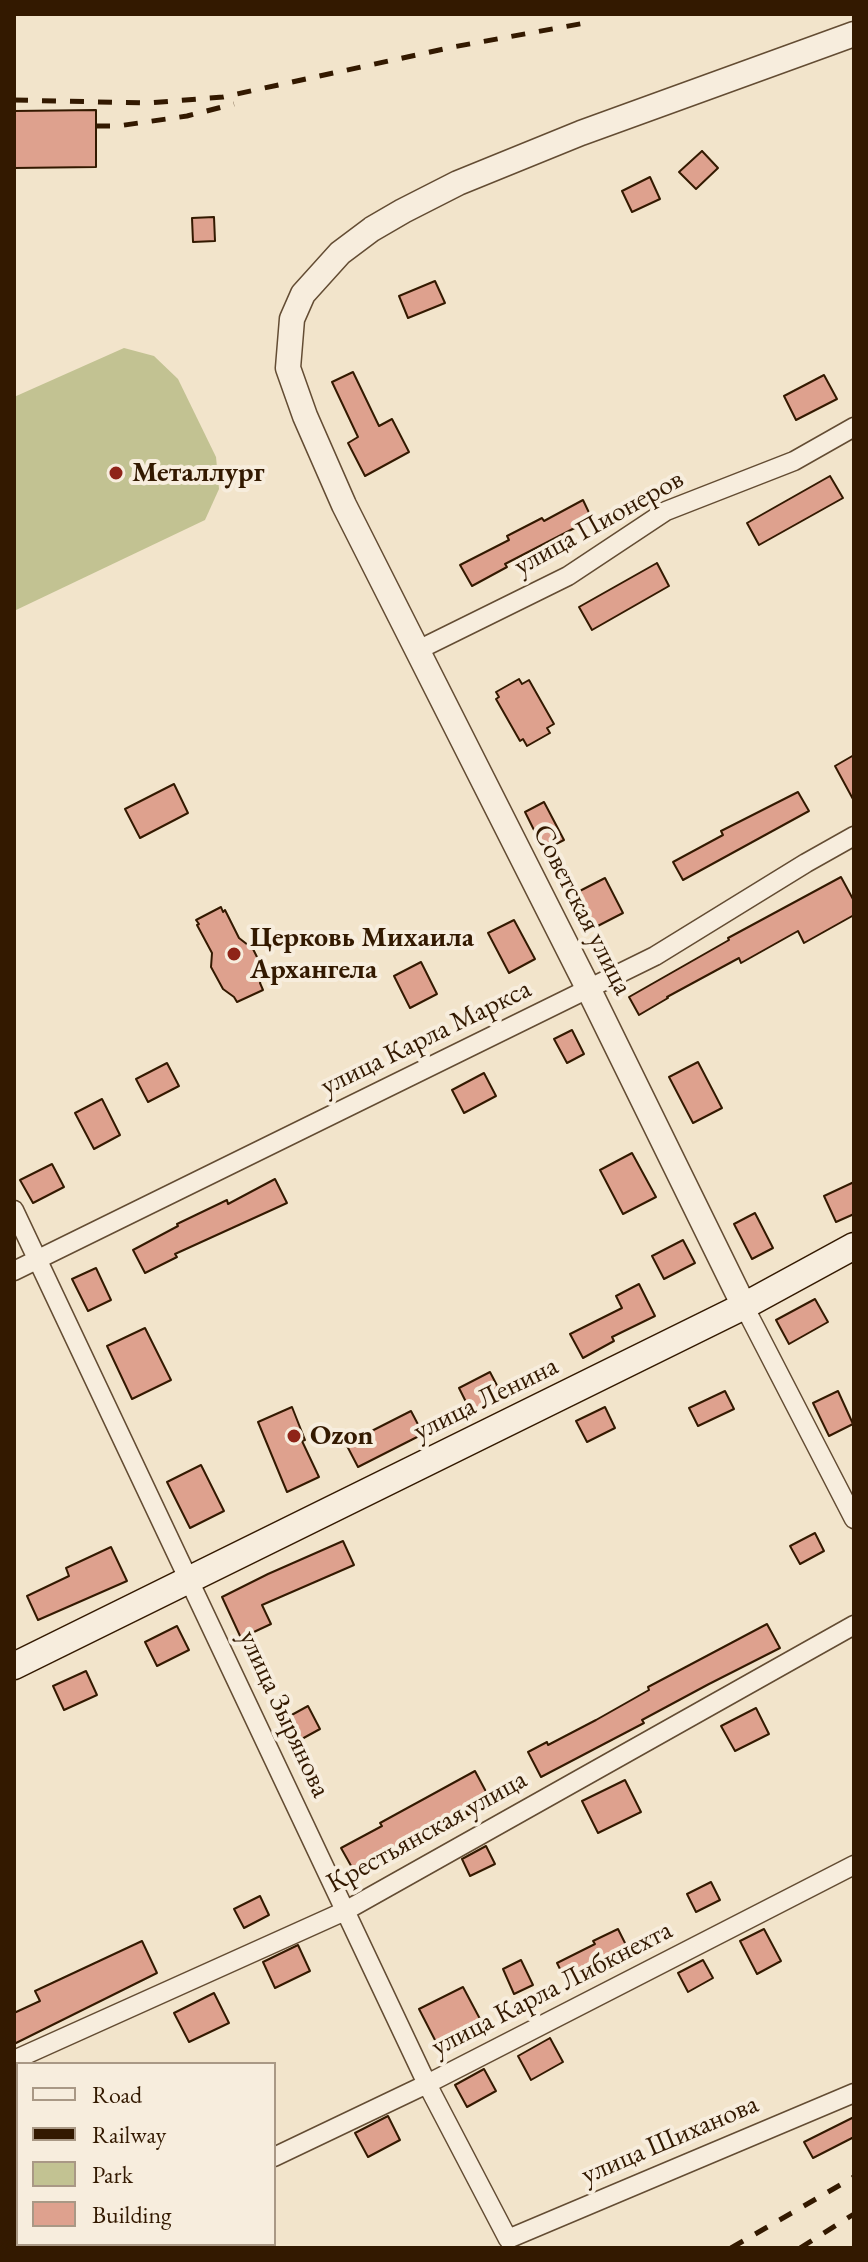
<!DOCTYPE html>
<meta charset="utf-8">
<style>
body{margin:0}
#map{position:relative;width:868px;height:2262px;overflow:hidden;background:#f2e4cb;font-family:"EB Garamond",serif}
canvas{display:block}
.frame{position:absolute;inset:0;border:16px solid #331900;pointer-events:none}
.legend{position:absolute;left:16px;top:2062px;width:260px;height:184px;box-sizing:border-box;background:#f7eddd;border:2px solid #a99885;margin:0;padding:10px 14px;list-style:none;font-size:24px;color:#331900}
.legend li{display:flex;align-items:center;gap:16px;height:40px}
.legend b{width:40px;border:2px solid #a99885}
</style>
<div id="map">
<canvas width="868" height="2262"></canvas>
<div class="frame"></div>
<ul class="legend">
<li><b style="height:10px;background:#f7eddd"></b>Road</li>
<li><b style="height:10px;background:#331900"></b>Railway</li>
<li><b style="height:22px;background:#c2c292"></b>Park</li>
<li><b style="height:22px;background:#dea18e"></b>Building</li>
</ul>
</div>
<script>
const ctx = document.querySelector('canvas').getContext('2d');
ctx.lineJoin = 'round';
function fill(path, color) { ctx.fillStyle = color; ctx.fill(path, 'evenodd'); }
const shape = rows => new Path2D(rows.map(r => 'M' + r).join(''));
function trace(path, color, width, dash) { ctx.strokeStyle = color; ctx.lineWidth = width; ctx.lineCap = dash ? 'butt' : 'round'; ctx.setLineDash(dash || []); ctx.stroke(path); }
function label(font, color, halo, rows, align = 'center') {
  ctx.font = font + ' "EB Garamond",serif'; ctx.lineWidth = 8; ctx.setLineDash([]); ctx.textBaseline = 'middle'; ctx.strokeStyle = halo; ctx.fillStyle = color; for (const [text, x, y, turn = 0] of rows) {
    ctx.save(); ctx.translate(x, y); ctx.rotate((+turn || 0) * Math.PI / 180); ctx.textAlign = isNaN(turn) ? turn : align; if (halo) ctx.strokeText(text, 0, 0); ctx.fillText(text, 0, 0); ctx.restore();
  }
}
fill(shape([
 [124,348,154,356,178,379,216,457,219,489,205,520,14,611,14,397]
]), '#c2c292');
const building = shape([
 [96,110,96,167,14,168,14,111,96,110],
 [702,151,718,168,696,189,679,172,702,151],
 [650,177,660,199,632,212,622,191,650,177],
 [214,217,215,241,193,242,192,218,214,217],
 [435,281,445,303,408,318,399,296,435,281],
 [353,372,379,426,392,419,409,452,365,476,348,443,358,437,332,382,353,372],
 [824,375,837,399,796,420,784,396,824,375],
 [830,476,843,498,759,545,747,523,830,476],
 [583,500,592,519,505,564,507,567,472,586,460,565,509,540,507,536,542,518,544,521,583,500],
 [657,563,669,586,592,630,579,607,657,563],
 [519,679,522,684,529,680,554,724,547,728,550,733,527,746,523,739,520,741,496,699,499,697,496,692,519,679],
 [854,755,854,801,835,766,854,755],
 [174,784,188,813,140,838,125,809,174,784],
 [798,792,809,811,683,880,673,862,723,835,721,831,798,792],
 [544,802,564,840,544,850,525,812,544,802],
 [841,877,854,901,854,915,804,943,798,931,741,963,739,958,667,997,668,998,639,1015,629,997,729,940,728,938,841,877],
 [605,878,623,913,586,932,568,897,605,878],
 [221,907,223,912,225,910,239,938,253,949,263,969,260,983,263,990,237,1002,234,997,223,989,211,967,212,953,197,925,199,924,196,920,221,907],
 [514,920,535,959,509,973,488,933,514,920],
 [421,962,437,994,410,1008,394,976,421,962],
 [572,1030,584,1054,567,1063,554,1039,572,1030],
 [698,1062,722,1108,693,1123,669,1077,698,1062],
 [167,1063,179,1086,148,1102,136,1079,167,1063],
 [484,1073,496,1096,464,1113,452,1090,484,1073],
 [102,1099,120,1135,94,1149,75,1113,102,1099],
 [632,1153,656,1197,623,1214,600,1170,632,1153],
 [52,1164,64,1187,33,1203,20,1180,52,1164],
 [275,1179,287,1203,175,1254,177,1257,145,1273,133,1250,178,1226,177,1224,227,1200,228,1204,275,1179],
 [854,1182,854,1214,836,1222,824,1196,854,1182],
 [755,1213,773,1248,752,1259,734,1224,755,1213],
 [683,1240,695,1263,664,1279,652,1256,683,1240],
 [96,1268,111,1300,88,1311,72,1279,96,1268],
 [639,1284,655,1316,612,1337,614,1341,583,1358,570,1334,622,1308,616,1296,639,1284],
 [815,1299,828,1322,789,1344,776,1320,815,1299],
 [145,1328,171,1380,132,1399,107,1346,145,1328],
 [490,1372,502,1395,471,1412,459,1388,490,1372],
 [725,1391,734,1409,698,1426,689,1408,725,1391],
 [838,1391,853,1424,829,1436,813,1403,838,1391],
 [292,1407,305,1440,302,1441,319,1477,287,1492,258,1422,292,1407],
 [605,1407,615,1428,587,1442,576,1421,605,1407],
 [411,1411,423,1434,358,1467,346,1444,411,1411],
 [201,1465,224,1511,190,1528,167,1482,201,1465],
 [815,1533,824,1551,800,1564,790,1546,815,1533],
 [343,1541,354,1565,262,1605,271,1624,241,1638,222,1597,268,1574,343,1541],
 [111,1547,127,1581,38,1620,27,1596,69,1576,66,1568,111,1547],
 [767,1624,780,1648,709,1684,642,1720,644,1723,541,1777,528,1752,547,1742,548,1745,596,1720,649,1690,648,1687,767,1624],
 [177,1626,189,1650,157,1666,145,1642,177,1626],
 [86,1671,97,1695,64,1710,53,1686,86,1671],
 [308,1706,320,1729,289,1746,277,1723,308,1706],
 [756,1708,769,1734,735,1751,721,1726,756,1708],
 [475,1771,492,1803,468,1815,465,1808,416,1835,420,1843,396,1855,394,1850,354,1871,341,1848,382,1826,380,1823,475,1771],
 [625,1780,641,1812,598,1833,582,1801,625,1780],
 [486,1846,495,1864,470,1876,462,1859,486,1846],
 [711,1882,720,1900,696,1912,687,1894,711,1882],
 [260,1896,269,1915,244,1928,234,1909,260,1896],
 [618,1929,627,1947,589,1965,591,1969,566,1981,557,1963,595,1944,593,1941,618,1929],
 [764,1929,781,1961,757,1974,740,1941,764,1929],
 [142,1941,157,1973,14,2044,14,2013,40,2001,35,1991,142,1941],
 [298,1945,310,1971,275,1988,263,1962,298,1945],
 [521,1960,533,1985,514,1994,503,1969,521,1960],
 [703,1960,713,1978,688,1992,678,1973,703,1960],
 [463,1987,480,2019,436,2042,419,2009,463,1987],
 [214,1993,229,2023,189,2042,174,2013,214,1993],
 [550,2038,563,2062,531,2080,518,2056,550,2038],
 [484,2069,496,2091,467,2107,455,2085,484,2069],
 [388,2116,400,2140,368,2157,355,2133,388,2116],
 [854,2117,854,2137,813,2158,804,2142,854,2117]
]);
fill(building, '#dea18e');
trace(building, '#331900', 2);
const minor = shape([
 [416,651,568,576,666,511,794,461,854,427],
 [14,1210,427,2084,508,2239,854,2093],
 [14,1271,655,956,806,863,854,836],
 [744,1306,854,1519],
 [14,2060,345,1911,854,1625],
 [274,2157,427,2084,854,1865],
 [84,2248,92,2244]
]);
const tertiary = shape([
 [744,1306,588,988,344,505,305,416,288,368,292,319,303,294,340,253,372,229,403,211,458,183,581,133,854,34]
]);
const secondary = shape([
 [14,1666,744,1306,854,1246]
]);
trace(minor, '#634c33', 21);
trace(tertiary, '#634c33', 27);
trace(secondary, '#331900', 29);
trace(minor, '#f7eddd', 18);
trace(tertiary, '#f7eddd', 24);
trace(secondary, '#f7eddd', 26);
trace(shape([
 [14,100,148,103,223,97,453,47,585,23],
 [96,126,118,126,187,116,234,104],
 [731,2248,854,2177],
 [800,2248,854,2214]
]), '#331900', 5, [14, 14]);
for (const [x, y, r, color] of [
 [116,473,8,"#8f2418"],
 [234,954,8,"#8f2418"],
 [294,1436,8,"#8f2418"]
]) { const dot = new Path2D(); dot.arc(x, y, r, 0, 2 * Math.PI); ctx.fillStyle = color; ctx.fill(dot); trace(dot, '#f7eddd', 3); }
label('bold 28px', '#331900', '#f7eddd', [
 ["Металлург",132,473],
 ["Церковь Михаила",250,938],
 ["Архангела",250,970],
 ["Ozon",310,1436]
], 'left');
label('28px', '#331900', '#f7eddd', [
 ["улица Пионеров",599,523,-29],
 ["Советская улица",582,910,63],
 ["улица Карла Маркса",426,1038,-26],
 ["улица Ленина",486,1399,-26],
 ["улица Зырянова",284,1714,65],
 ["Крестьянская улица",427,1832,-29],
 ["улица Карла Либкнехта",552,1989,-27],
 ["улица Шиханова",670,2140,-23]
]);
</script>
